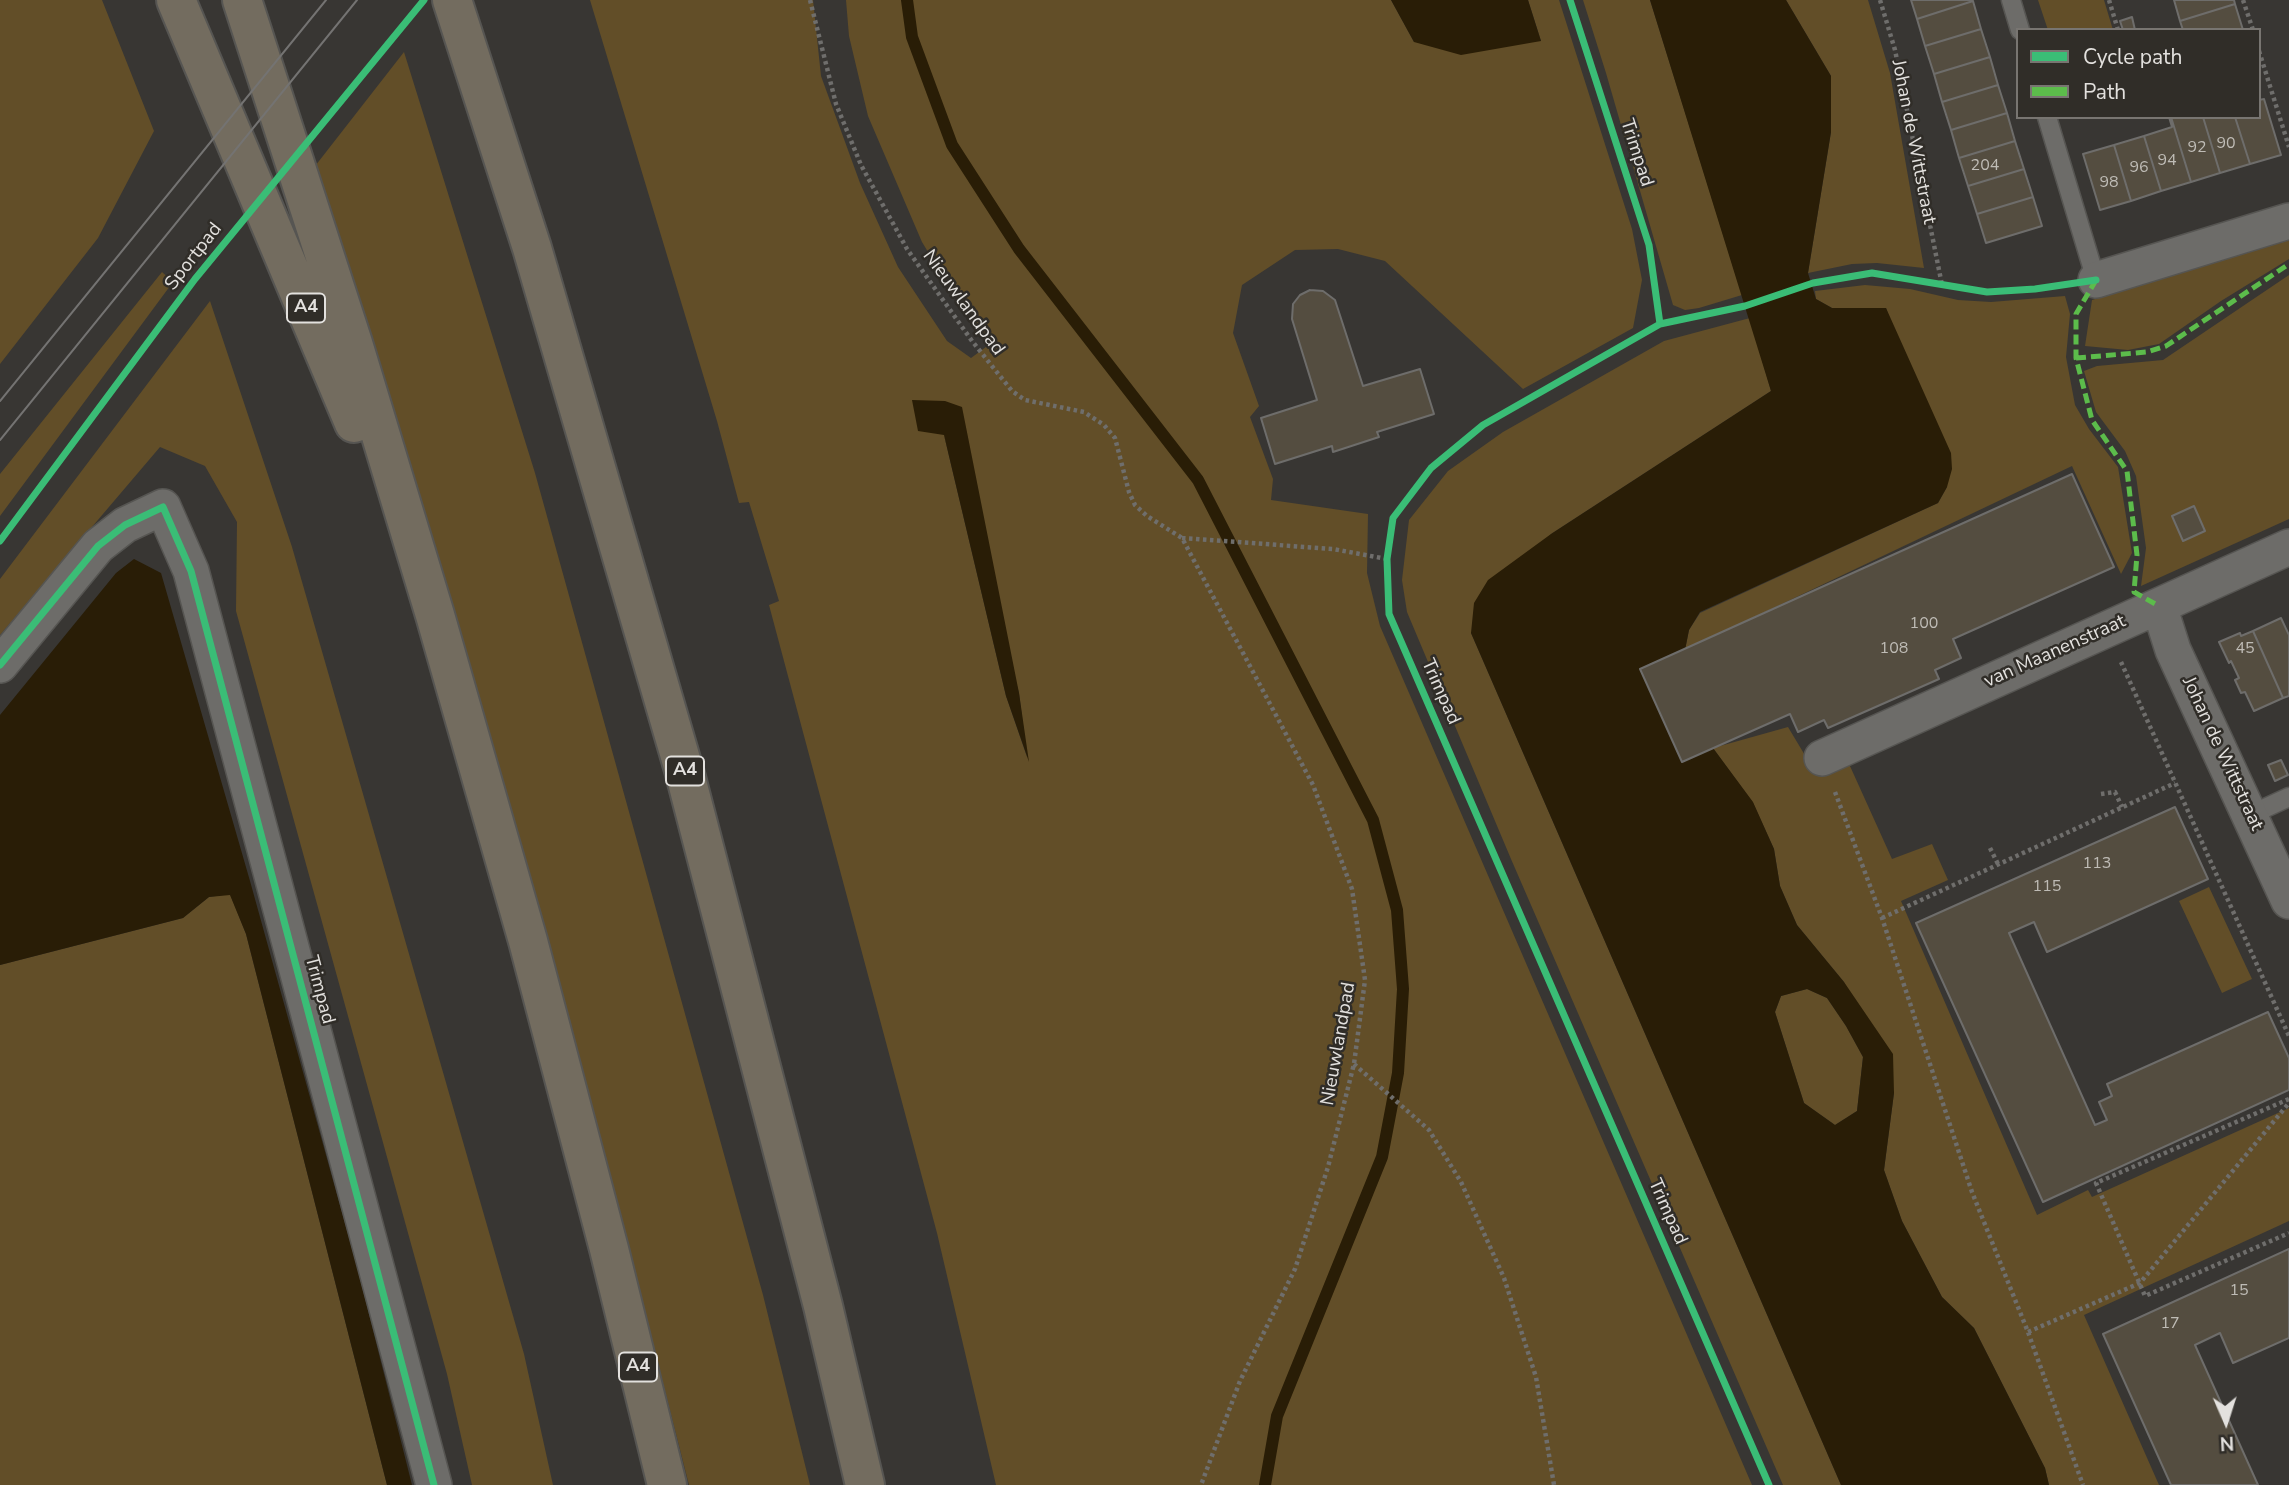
<!DOCTYPE html>
<style>
body{margin:0}
#map{position:relative;width:2289px;height:1485px;overflow:hidden;background:#383633;font-family:"Nunito Sans",sans-serif}
canvas{display:block}
.legend{position:absolute;left:2016px;top:28px;width:245px;height:91px;box-sizing:border-box;background:#302d28;border:2px solid #787571;margin:0;padding:9px 12px;list-style:none;font-size:21px;color:#e3e1de}
.legend li{display:flex;align-items:center;gap:14px;height:35px}
.legend b{width:35px;border:2px solid #787571}
.north{position:absolute;left:2191px;top:1387px;width:70px;height:70px;-webkit-text-stroke:5px #302d28;paint-order:stroke;rotate:177deg;font-size:19px;font-weight:700;line-height:28px;text-align:center;color:#e3e1de}
.north::after{content:'';display:block;margin:auto;width:24px;height:32px;background:#e3e1de;clip-path:polygon(50% 0,100% 100%,50% 72%,0 100%)}
</style>
<div id="map">
<canvas width="2289" height="1485"></canvas>
<ul class="legend">
<li><b style="height:9px;background:#3abd76"></b>Cycle path</li>
<li><b style="height:9px;background:#5cbc4b"></b>Path</li>
</ul>
<div class="north">N</div>
</div>
<script>
const ctx = document.querySelector('canvas').getContext('2d');
ctx.lineJoin = 'round';
function fill(path, color) { ctx.fillStyle = color; ctx.fill(path, 'evenodd'); }
const shape = rows => new Path2D(rows.map(r => 'M' + r).join(''));
function trace(path, color, width, dash) { ctx.strokeStyle = color; ctx.lineWidth = width; ctx.lineCap = dash ? 'butt' : 'round'; ctx.setLineDash(dash || []); ctx.stroke(path); }
function label(font, color, halo, rows, align = 'center') {
  ctx.font = font + ' "Nunito Sans",sans-serif'; ctx.lineWidth = 5; ctx.setLineDash([]); ctx.textBaseline = 'middle'; ctx.strokeStyle = halo; ctx.fillStyle = color; for (const [text, x, y, turn = 0] of rows) {
    ctx.save(); ctx.translate(x, y); ctx.rotate((+turn || 0) * Math.PI / 180); ctx.textAlign = isNaN(turn) ? turn : align; if (halo) ctx.strokeText(text, 0, 0); ctx.fillText(text, 0, 0); ctx.restore();
  }
}
fill(shape([
 [0,0,102,0,154,131,98,238,0,364],
 [590,0,813,0,821,76,860,183,898,267,947,341,971,358,990,344,985,334,960,305,922,242,868,116,849,36,846,0,1391,0,1414,42,1541,41,1528,0,1559,0,1632,229,1642,280,1633,328,1523,389,1385,261,1338,249,1295,250,1242,285,1233,333,1259,406,1250,417,1273,479,1271,500,1368,514,1367,573,1380,626,1752,1485,996,1485,937,1233,769,605,779,601,749,502,739,503,717,421],
 [944,435,1019,693,1027,757,1006,696],
 [1583,0,1650,0,1742,295,1699,308,1685,310,1673,305,1606,73],
 [1786,0,1868,0,1890,73,1924,268,1877,263,1852,264,1808,273,1831,132,1831,76],
 [2038,0,2104,0,2113,30,2048,30],
 [404,52,535,473,763,1295,810,1485,689,1485,648,1324,377,376,312,170],
 [2289,236,2289,259,2221,301,2159,344,2128,350,2085,346,2092,300],
 [162,272,173,282,0,516,0,474],
 [2289,275,2289,519,2141,586,2146,548,2136,476,2125,451,2096,412,2084,371,2097,366,2163,360],
 [1865,285,1910,289,1958,300,1991,302,2065,296,2070,314,2066,357,2075,405,2089,429,2118,467,2132,553,2121,574,2072,466,1685,650,1689,630,1700,613,1938,503,1947,487,1886,308,1832,308,1816,299,1815,291],
 [210,301,292,547,524,1354,553,1485,472,1485,447,1374,236,611,237,522,205,466,160,447,0,635,0,579],
 [1750,318,1771,391,1551,534,1471,633,1841,1485,1783,1485,1511,859,1407,612,1402,580,1409,520,1448,471,1503,432,1664,341],
 [1788,727,1812,767,1845,755,1892,859,1932,844,1948,880,1901,901,2037,1215,2088,1190,2092,1197,2289,1108,2289,1221,2084,1315,2159,1485,2049,1485,2045,1468,1974,1328,1942,1297,1902,1221,1884,1170,1894,1093,1844,982,1797,925,1780,886,1774,849,1753,803,1713,748],
 [2209,887,2252,979,2222,993,2179,901],
 [230,894,246,934,387,1485,0,1485,0,965,183,918,209,897],
 [1807,989,1827,998,1846,1026,1863,1057,1857,1111,1835,1125,1804,1103,1775,1012,1781,996]
]), '#624e28');
fill(shape([
 [1391,0,1528,0,1541,41,1461,55,1414,42],
 [1650,0,1786,0,1831,76,1831,132,1808,273,1816,299,1832,308,1886,308,1951,453,1952,469,1947,487,1938,503,1700,612,1689,630,1685,650,1649,664,1640,670,1682,762,1713,748,1753,802,1774,849,1780,886,1797,925,1844,982,1893,1054,1894,1093,1884,1170,1902,1221,1942,1297,1974,1328,2045,1468,2049,1485,1841,1485,1471,633,1474,603,1488,580,1551,534,1771,391],
 [1807,989,1827,998,1846,1026,1863,1057,1857,1111,1835,1125,1804,1103,1775,1012,1781,996],
 [912,400,945,401,962,407,1019,693,1029,762,1006,696,944,435,918,431],
 [134,559,161,573,250,881,357,1267,412,1485,387,1485,246,934,230,895,209,897,183,918,0,965,0,715,116,573]
]), '#291d06');
trace(shape([
 [907,0,912,37,952,145,1019,249,1198,480,1373,820,1397,910,1403,989,1398,1073,1382,1157,1277,1416,1265,1485]
]), '#291d06', 12);
const building = shape([
 [1911,0,1972,0,1973,1,1917,19,1911,0],
 [2174,0,2234,0,2235,4,2180,21,2174,0],
 [1973,1,1981,29,1925,46,1917,19,1973,1],
 [2235,4,2243,30,2183,30,2180,21,2235,4],
 [2132,17,2135,30,2123,30,2120,21,2132,17],
 [1981,29,1990,57,1934,74,1925,46,1981,29],
 [1990,57,1998,85,1942,102,1934,74,1990,57],
 [1998,85,2007,113,1951,130,1942,102,1998,85],
 [2264,99,2281,155,2250,164,2235,117,2259,117,2259,100,2264,99],
 [2007,113,2015,141,1959,158,1951,130,2007,113],
 [2169,117,2171,117,2191,182,2161,191,2144,136,2172,127,2169,117],
 [2171,117,2203,117,2220,173,2191,182,2171,117],
 [2203,117,2235,117,2250,164,2220,173,2203,117],
 [2144,136,2161,191,2131,201,2114,145,2144,136],
 [2015,141,2024,169,1968,186,1959,158,2015,141],
 [2114,145,2131,201,2100,210,2083,154,2114,145],
 [2024,169,2033,197,1977,214,1968,186,2024,169],
 [2033,197,2042,226,1986,243,1977,214,2033,197],
 [1310,290,1323,291,1335,300,1363,386,1420,369,1434,414,1377,432,1379,437,1333,452,1332,446,1275,464,1261,418,1317,400,1292,319,1293,304,1300,295,1310,290],
 [2072,474,2114,567,1953,639,1961,658,1935,670,1939,679,1828,728,1824,720,1798,732,1790,714,1682,762,1640,669,2072,474],
 [2194,506,2205,531,2183,541,2172,516,2194,506],
 [2281,618,2289,635,2289,696,2283,698,2253,631,2281,618],
 [2253,631,2283,698,2254,711,2245,692,2241,693,2235,680,2239,678,2231,661,2229,663,2219,642,2240,633,2241,636,2253,631],
 [2281,760,2288,775,2275,781,2268,765,2281,760],
 [2175,807,2208,879,2047,952,2034,922,2009,933,2095,1125,2107,1120,2099,1102,2112,1096,2107,1084,2268,1012,2289,1058,2289,1090,2043,1202,1916,923,2175,807],
 [2289,1249,2289,1338,2233,1363,2220,1333,2195,1345,2258,1485,2171,1485,2103,1334,2289,1249]
]);
fill(building, '#544d40');
trace(building, '#6e6d6b', 2);
const lane = shape([
 [2011,0,2020,30],
 [2047,117,2096,280],
 [2250,815,2289,797]
]);
const street = shape([
 [2096,280,2289,221],
 [2159,606,2173,650,2289,901],
 [0,665,98,546,125,525,163,507,191,571,434,1485],
 [1822,758,2289,547]
]);
const highway = shape([
 [176,0,354,423],
 [242,0,353,343,435,615,528,941,609,1249,667,1485],
 [452,0,532,248,684,770,823,1306,865,1485]
]);
trace(lane, '#565552', 21);
trace(street, '#565552', 38);
trace(highway, '#565552', 42);
trace(shape([
 [810,0,836,104,861,165,907,249,972,341,1012,391,1025,400,1084,412,1104,425,1115,438,1129,492,1135,505,1147,516,1182,538,1313,785,1352,889,1365,980,1354,1064,1328,1167,1295,1269,1240,1381,1201,1485],
 [1880,0,1895,50,1942,285],
 [2109,0,2118,30],
 [2243,0,2253,30],
 [2259,51,2289,147],
 [1182,538,1333,549,1387,559],
 [2121,662,2289,1036],
 [1835,792,1882,918,1972,1192,2028,1332,2083,1485],
 [2101,794,2115,792,2122,807],
 [1990,848,1998,864],
 [1882,918,2175,783],
 [1354,1064,1429,1130,1461,1182,1504,1278,1536,1377,1554,1485],
 [2289,1099,2096,1183,2145,1296,2289,1233],
 [2028,1332,2140,1283,2289,1103]
]), '#6f6e6c', 4.5, [3.5, 3.5]);
trace(lane, '#6d6c69', 18);
trace(street, '#6d6c69', 35);
trace(highway, '#736c5f', 38);
trace(shape([
 [0,401,326,0],
 [0,440,357,0]
]), '#747372', 2);
trace(shape([
 [2096,280,2076,314,2076,358,2092,420,2127,471,2137,555,2134,592,2159,606],
 [2076,358,2147,352,2166,346,2289,264]
]), '#5cbc4b', 5, [10, 5]);
trace(shape([
 [1570,0,1649,245,1660,324,1483,425,1431,468,1393,518,1387,559,1389,614,1769,1485],
 [1660,324,1745,306,1813,283,1872,273,1987,292,2035,289,2096,280],
 [0,541,195,279,424,0],
 [0,665,98,546,125,525,163,507,191,571,434,1485]
]), '#3abd76', 7);
label('16px', '#bfbcb6', null, [
 ["90",2226,144],
 ["92",2197,148],
 ["94",2167,161],
 ["204",1985,166],
 ["96",2139,168],
 ["98",2109,183],
 ["100",1924,624],
 ["108",1894,649],
 ["45",2245,649],
 ["113",2097,864],
 ["115",2047,887],
 ["15",2239,1291],
 ["17",2170,1324]
]);
for (const [x, y, w] of [
 [306,308,38],
 [685,771,38],
 [638,1367,38]
]) { const box = new Path2D(); box.roundRect(x - w / 2, y - 14.5, w, 29, 5); ctx.fillStyle = '#302d28'; ctx.fill(box); trace(box, '#e3e1de', 2); }
label('bold 18px', '#e3e1de', null, [
 ["A4",306,308],
 ["A4",685,771],
 ["A4",638,1367]
]);
label('19px', '#e3e1de', '#302d28', [
 ["Johan de Wittstraat",1913,142,79],
 ["Trimpad",1636,153,72],
 ["Sportpad",194,257,-52],
 ["Nieuwlandpad",963,303,54],
 ["van Maanenstraat",2055,652,-24],
 ["Trimpad",1440,692,66],
 ["Johan de Wittstraat",2222,754,65],
 ["Trimpad",319,990,75],
 ["Nieuwlandpad",1339,1044,-80],
 ["Trimpad",1667,1212,66]
]);
</script>
